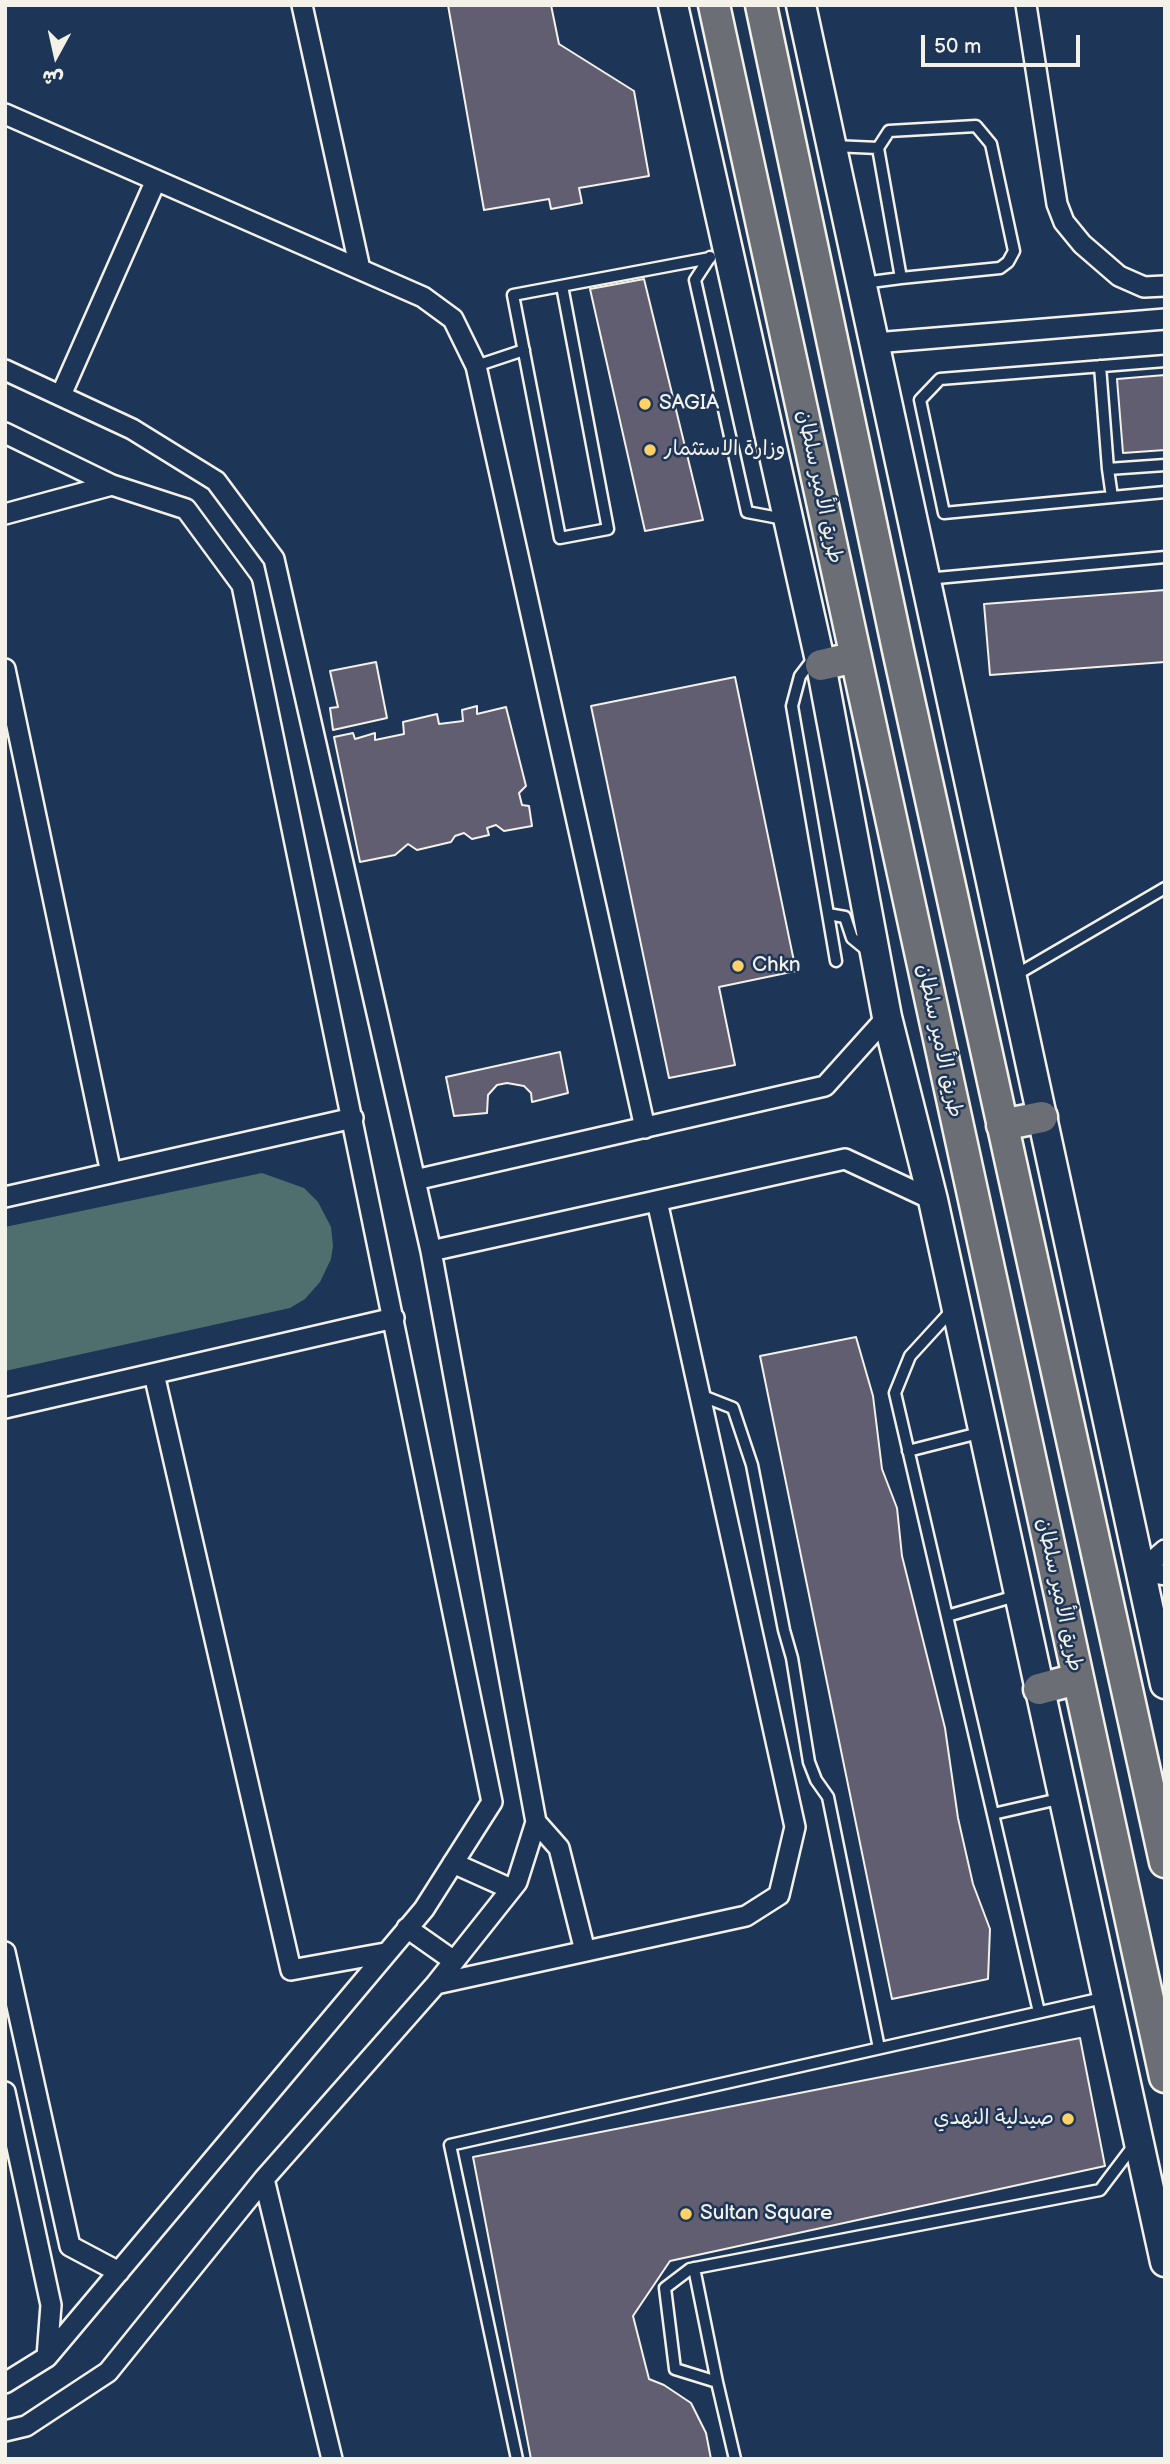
<!DOCTYPE html>
<meta charset="utf-8">
<style>
body{margin:0}
#map{position:relative;width:1170px;height:2464px;overflow:hidden;background:#1d3557;font-family:"Balsamiq Sans","Playpen Sans Arabic",sans-serif}
canvas{display:block}
.frame{position:absolute;inset:0;border:7px solid #f4f1e8;pointer-events:none}
.north{position:absolute;left:21px;top:21px;width:70px;height:70px;-webkit-text-stroke:5px #1d3557;paint-order:stroke;rotate:188deg;font-size:19px;font-weight:700;line-height:28px;text-align:center;color:#f4f1e8}
.north::after{content:'';display:block;margin:auto;width:24px;height:32px;background:#f4f1e8;clip-path:polygon(50% 0,100% 100%,50% 72%,0 100%)}
.scale{position:absolute;left:921px;top:35px;width:159px;height:32px;box-sizing:border-box;border:4px solid #f4f1e8;border-top:0;padding-left:9px;font-size:21px;line-height:24px;white-space:nowrap;color:#f4f1e8;-webkit-text-stroke:5px #1d3557;paint-order:stroke}
</style>
<div id="map">
<canvas width="1170" height="2464"></canvas>
<div class="frame"></div>
<div class="north">ش</div>
<div class="scale">50 m</div>
</div>
<script>
const ctx = document.querySelector('canvas').getContext('2d');
ctx.lineJoin = 'round';
function fill(path, color) { ctx.fillStyle = color; ctx.fill(path, 'evenodd'); }
const shape = rows => new Path2D(rows.map(r => 'M' + r).join(''));
function trace(path, color, width, dash) { ctx.strokeStyle = color; ctx.lineWidth = width; ctx.lineCap = dash ? 'butt' : 'round'; ctx.setLineDash(dash || []); ctx.stroke(path); }
function label(font, color, halo, rows, align = 'center') {
  ctx.font = font + ' "Balsamiq Sans","Playpen Sans Arabic",sans-serif'; ctx.lineWidth = 5; ctx.setLineDash([]); ctx.textBaseline = 'middle'; ctx.strokeStyle = halo; ctx.fillStyle = color; for (const [text, x, y, turn = 0] of rows) {
    ctx.save(); ctx.translate(x, y); ctx.rotate((+turn || 0) * Math.PI / 180); ctx.textAlign = isNaN(turn) ? turn : align; if (halo) ctx.strokeText(text, 0, 0); ctx.fillText(text, 0, 0); ctx.restore();
  }
}
fill(shape([
 [262,1173,304,1188,318,1202,331,1227,333,1246,331,1259,320,1282,305,1299,290,1308,5,1371,5,1227]
]), '#4f6f6f');
const building = shape([
 [448,5,551,5,559,44,634,91,649,176,579,188,582,203,551,209,549,199,484,210,448,5],
 [644,279,703,520,645,531,590,289,644,279],
 [1165,375,1165,450,1123,453,1117,379,1165,375],
 [1165,590,1165,662,990,675,984,604,1165,590],
 [376,662,387,718,333,730,330,708,338,707,330,671,376,662],
 [735,677,796,971,719,987,735,1065,669,1078,591,706,735,677],
 [477,706,477,714,506,707,526,786,519,793,522,805,529,806,532,826,504,831,496,825,487,828,489,835,472,839,464,833,455,836,451,842,417,850,408,844,395,855,360,862,334,737,353,733,355,739,375,733,375,740,404,734,403,722,437,714,439,724,463,721,462,710,477,706],
 [560,1052,568,1093,532,1102,531,1093,524,1086,507,1083,497,1085,488,1095,487,1113,454,1116,446,1077,560,1052],
 [856,1337,873,1396,882,1469,897,1508,902,1556,945,1728,958,1818,973,1884,990,1929,988,1979,892,1999,760,1356,856,1337],
 [1080,2038,1105,2166,670,2261,633,2316,649,2379,664,2385,691,2403,706,2433,711,2459,531,2459,473,2157,1080,2038]
]);
fill(building, '#625e72');
trace(building, '#f4f1e8', 2);
const service = shape([
 [833,146,878,148,901,278,863,283],
 [878,148,889,131,976,126,991,144,1014,251,1008,262,1000,268,901,278],
 [710,257,695,280,747,512,784,519],
 [562,286,608,529,560,538,513,295,710,258],
 [1165,361,940,379,920,400,944,513,1165,492],
 [476,366,524,350],
 [1100,366,1108,469,1165,465],
 [1108,469,1112,497],
 [926,579,1165,557],
 [813,659,800,676,792,706,828,914,845,917,852,938,868,951],
 [828,914,836,961],
 [1014,976,1165,888],
 [953,1309,910,1356,895,1393,1039,2012],
 [700,1395,733,1408,752,1465,784,1630,792,1658,809,1762,816,1780,828,1797,879,2048],
 [908,1451,983,1432],
 [947,1616,1019,1595],
 [993,1814,1063,1798],
 [694,2268,717,2382],
 [517,2459,450,2145,1103,1998],
 [735,2459,717,2382,675,2369,665,2288,690,2269,1100,2190,1134,2145]
]);
const minor = shape([
 [302,5,360,269],
 [1026,5,1057,204,1064,222,1082,244,1119,276,1144,287,1165,286],
 [5,114,423,297,453,319,476,366,645,1128],
 [875,343,1165,319],
 [5,370,132,429,216,481,274,559,431,1251,536,1822,517,1882,436,1984,264,2179,108,2372,26,2426,5,2431],
 [61,395,156,180],
 [5,433,112,485,186,509,242,585,492,1802,424,1909,47,2357,5,2383],
 [5,514,112,485],
 [5,669,111,1173],
 [415,1180,825,1086,887,1017],
 [5,1197,353,1118],
 [431,1251,845,1159,933,1200],
 [154,1374,291,1970,385,1953],
 [5,1408,394,1318],
 [1141,1571,1165,1550],
 [1141,1571,1165,1575],
 [536,1822,559,1848,585,1951],
 [453,1863,511,1889],
 [407,1928,454,1961],
 [5,1952,70,2246,119,2272],
 [436,1984,746,1916,779,1895,795,1827,657,1201],
 [5,2092,51,2305,47,2357],
 [264,2179,332,2459]
]);
const secondary = shape([
 [673,5,821,665,887,1017,933,1200,1165,2262],
 [801,5,1165,1684]
]);
const primary = shape([
 [714,5,1165,2077],
 [761,5,898,650,1165,1862],
 [821,665,856,657],
 [1002,1125,1042,1117],
 [1039,1689,1077,1679]
]);
trace(service, '#f4f1e8', 15);
trace(minor, '#f4f1e8', 24);
trace(secondary, '#f4f1e8', 33);
trace(primary, '#f4f1e8', 35);
trace(service, '#1d3557', 10);
trace(minor, '#1d3557', 19);
trace(secondary, '#1d3557', 28);
trace(primary, '#6b6f75', 30);
for (const [x, y, r, color] of [
 [645,404,7,"#ffd166"],
 [650,450,7,"#ffd166"],
 [738,966,7,"#ffd166"],
 [1068,2119,7,"#ffd166"],
 [686,2214,7,"#ffd166"]
]) { const dot = new Path2D(); dot.arc(x, y, r, 0, 2 * Math.PI); ctx.fillStyle = color; ctx.fill(dot); trace(dot, '#1d3557', 2.5); }
label('21px', '#f4f1e8', '#1d3557', [
 ["SAGIA",659,404],
 ["وزارة الاستثمار",664,450],
 ["Chkn",752,966],
 ["صيدلية النهدي",1054,2119,"right"],
 ["Sultan Square",700,2214]
], 'left');
label('21px', '#f4f1e8', '#1d3557', [
 ["طريق الأمير سلطان",819,487,78],
 ["طريق الأمير سلطان",939,1041,78],
 ["طريق الأمير سلطان",1059,1595,78]
]);
</script>
